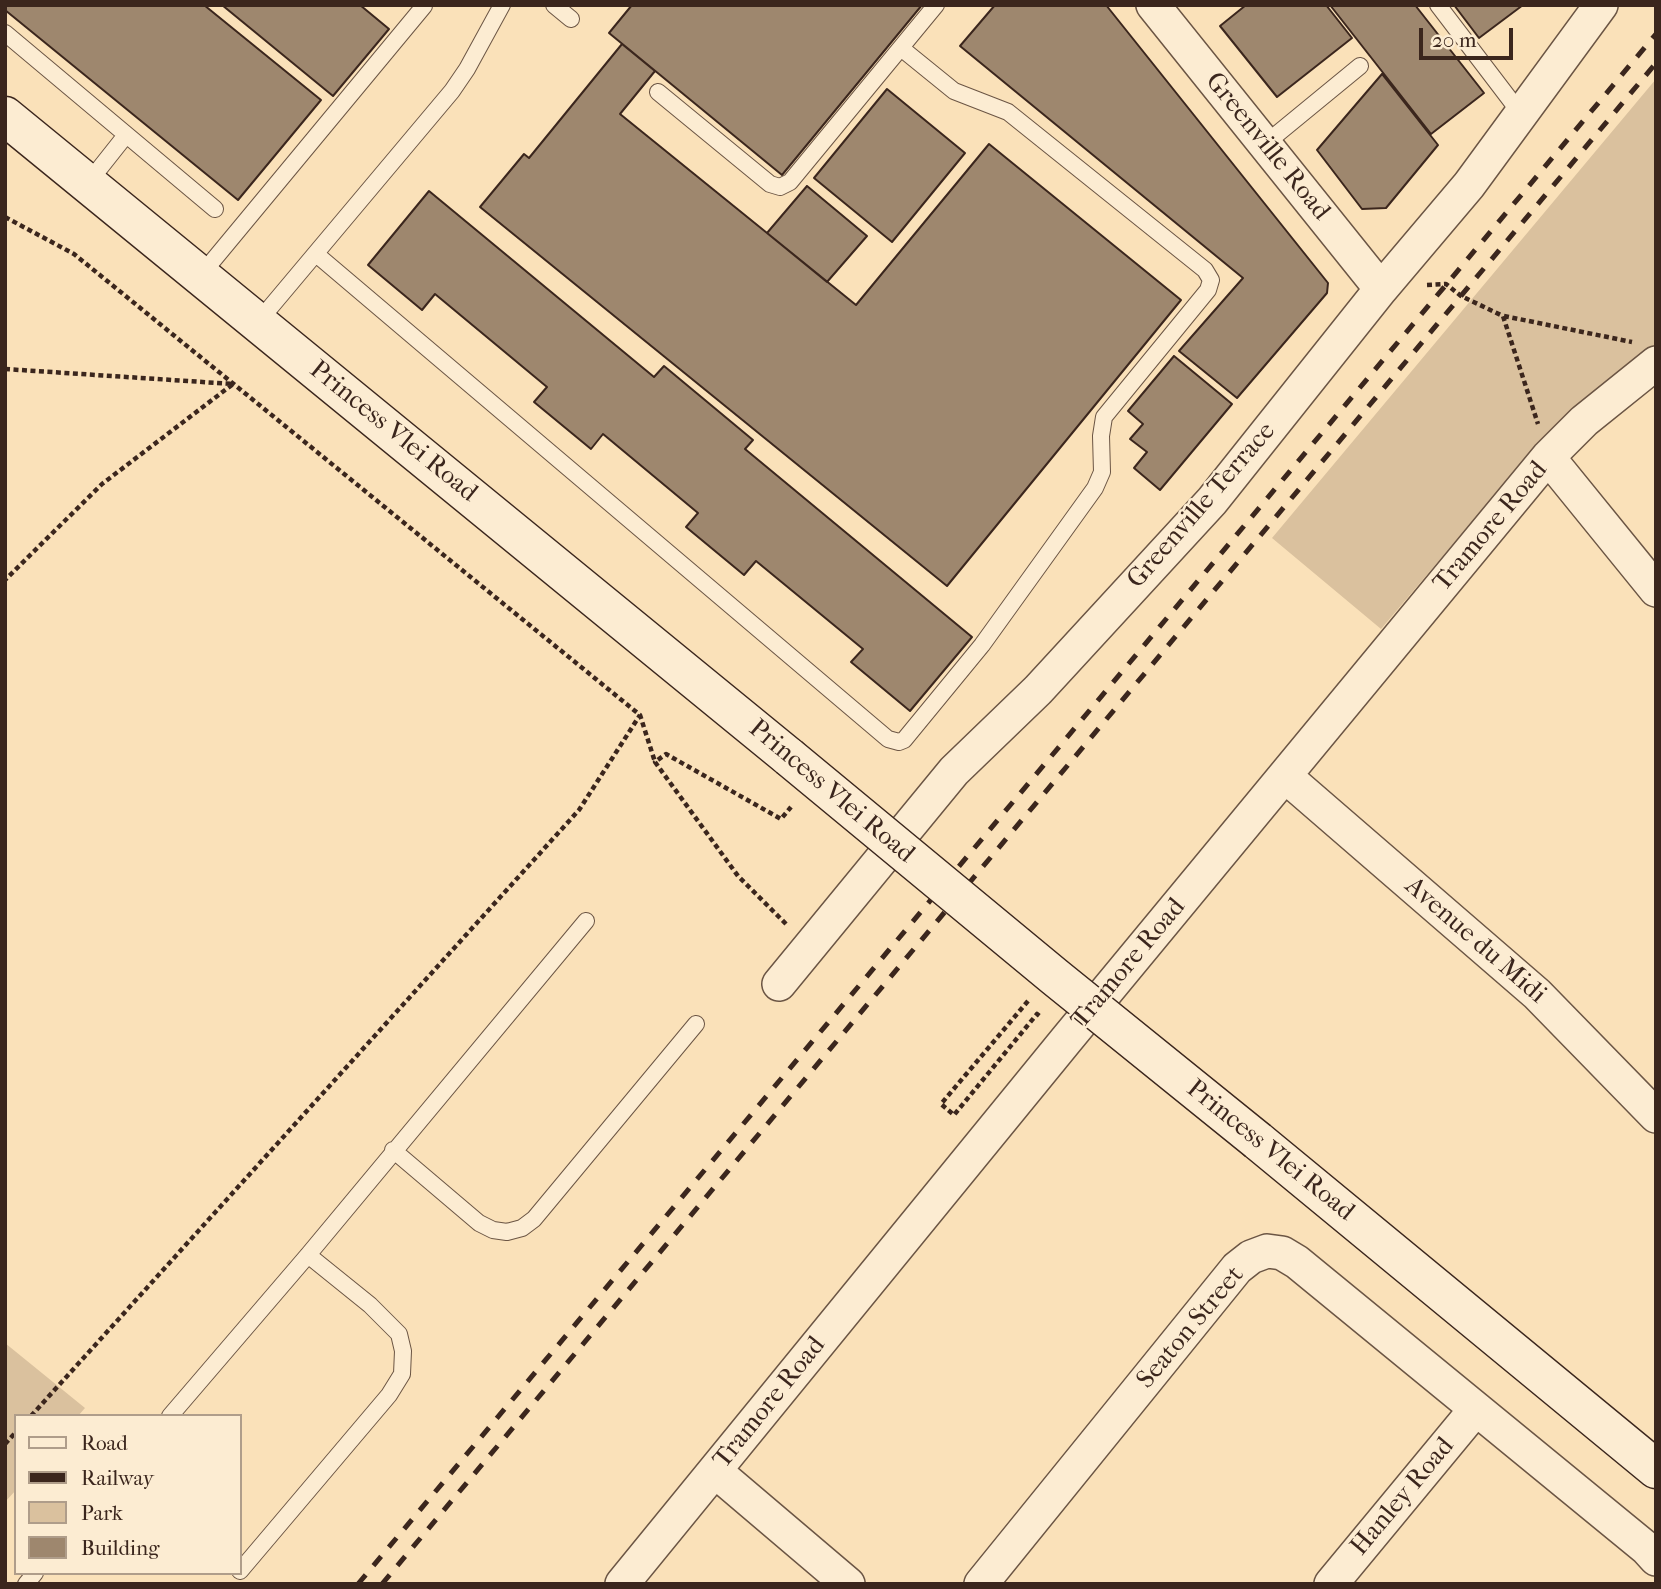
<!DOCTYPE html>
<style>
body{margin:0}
#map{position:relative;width:1661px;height:1589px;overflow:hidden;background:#fae1b9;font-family:"IM FELL French Canon",serif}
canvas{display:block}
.frame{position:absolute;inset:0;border:7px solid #3b261d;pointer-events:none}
.legend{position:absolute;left:14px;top:1414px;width:228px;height:161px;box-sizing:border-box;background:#fcecd2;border:2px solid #af9d8a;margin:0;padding:9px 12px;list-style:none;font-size:21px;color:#3b261d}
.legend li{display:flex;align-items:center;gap:14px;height:35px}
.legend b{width:35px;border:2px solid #af9d8a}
.scale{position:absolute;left:1419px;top:28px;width:94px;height:32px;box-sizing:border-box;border:4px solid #3b261d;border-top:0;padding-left:9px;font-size:21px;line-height:24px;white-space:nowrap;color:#3b261d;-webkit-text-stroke:5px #fcecd2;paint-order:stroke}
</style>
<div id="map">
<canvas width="1661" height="1589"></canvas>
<div class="frame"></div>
<ul class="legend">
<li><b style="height:9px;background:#fcecd2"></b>Road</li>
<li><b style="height:9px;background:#3b261d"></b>Railway</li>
<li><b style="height:19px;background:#dac19e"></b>Park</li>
<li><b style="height:19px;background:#9e876e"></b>Building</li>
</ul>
<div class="scale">20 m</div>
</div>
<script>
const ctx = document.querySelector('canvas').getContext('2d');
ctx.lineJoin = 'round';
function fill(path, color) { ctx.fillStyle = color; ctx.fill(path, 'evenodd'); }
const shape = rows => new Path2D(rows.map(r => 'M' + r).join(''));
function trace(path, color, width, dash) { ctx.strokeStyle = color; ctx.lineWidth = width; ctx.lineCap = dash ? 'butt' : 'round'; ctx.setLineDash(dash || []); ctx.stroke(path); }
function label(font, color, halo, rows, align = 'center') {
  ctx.font = font + ' "IM FELL French Canon",serif'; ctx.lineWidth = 5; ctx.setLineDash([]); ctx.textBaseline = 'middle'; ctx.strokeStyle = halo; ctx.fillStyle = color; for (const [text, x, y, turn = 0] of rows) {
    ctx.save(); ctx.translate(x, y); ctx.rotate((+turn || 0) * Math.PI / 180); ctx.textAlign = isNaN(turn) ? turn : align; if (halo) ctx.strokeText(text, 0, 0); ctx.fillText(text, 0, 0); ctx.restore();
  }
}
fill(shape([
 [1656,79,1656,346,1561,421,1532,451,1381,629,1272,538],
 [5,1343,85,1408,78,1416,16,1416,16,1490,5,1502]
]), '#dac19e');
const building = shape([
 [5,5,204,5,321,100,238,200,5,10,5,5],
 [222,5,360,5,389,29,333,96,222,5],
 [632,5,922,5,782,175,609,33,632,5],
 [995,5,1106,5,1328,283,1327,293,1237,398,1179,351,1243,278,960,46,995,5],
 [1246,5,1326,5,1352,38,1277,97,1220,26,1246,5],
 [1330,5,1415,5,1484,93,1431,134,1330,5],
 [1454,5,1523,5,1479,38,1454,5],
 [622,44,655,71,620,114,856,305,989,144,1181,300,947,586,480,207,524,154,529,158,622,44],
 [1382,74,1438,145,1386,208,1362,209,1317,150,1382,74],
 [887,89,965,153,892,242,814,178,887,89],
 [807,186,867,236,827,282,767,233,807,186],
 [429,191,654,377,664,366,753,440,745,449,972,637,910,711,851,662,863,649,756,561,744,575,686,527,698,513,603,434,591,449,534,402,547,387,435,294,422,310,368,265,429,191],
 [1174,356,1232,404,1160,490,1134,468,1147,452,1130,439,1143,424,1128,411,1174,356]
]);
fill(building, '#9e876e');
trace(building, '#3b261d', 2);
const lane = shape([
 [554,5,571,19],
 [1438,5,1521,114],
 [5,33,215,209],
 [658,92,770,184,780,187,790,182,936,5],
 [1265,144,1360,66],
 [88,183,126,135],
 [316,254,888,739,899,742,904,740,982,645,1095,488,1102,472,1101,436,1104,417,1208,290,1211,280,1205,270,1008,112,954,91,901,48],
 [201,275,424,6],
 [258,322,452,91,467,69,502,5],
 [393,1150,479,1223,493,1230,507,1232,522,1228,534,1219,696,1024],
 [170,1416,308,1255,586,921],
 [240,1571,389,1395,402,1374,403,1351,399,1334,370,1305,308,1255],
 [26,1584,35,1573]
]);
const street = shape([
 [1153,5,1381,289],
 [1548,457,1656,590],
 [1285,776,1537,994,1656,1116],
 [779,984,954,771,1038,690,1212,501,1381,289,1469,185,1601,5],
 [715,1471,848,1584],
 [622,1584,1067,1039,1548,457,1584,421,1656,363],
 [981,1584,1237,1268,1251,1257,1267,1251,1282,1253,1297,1262,1646,1548,1656,1559],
 [1331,1584,1475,1410]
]);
const secondary = shape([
 [5,116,789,757],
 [1258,1141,1656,1469]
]);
trace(lane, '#6b5544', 18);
trace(street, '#6b5544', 36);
trace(secondary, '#3b261d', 41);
trace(shape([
 [5,217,74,254,640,715,655,762],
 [1427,285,1446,284,1461,296,1503,316,1538,424],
 [1504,316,1632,342],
 [5,369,233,384,102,484,5,580],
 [786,924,738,876,655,762,666,754,781,819,791,807],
 [1028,1001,941,1104,954,1115,1037,1014,1042,1018],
 [31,1416,579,810,640,715],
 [5,1444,16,1432]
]), '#3b261d', 4.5, [5, 3.5]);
trace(lane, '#fcecd2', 16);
trace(street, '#fcecd2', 33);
trace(secondary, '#fcecd2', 38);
trace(shape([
 [358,1584,1656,34],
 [382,1584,1656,63]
]), '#3b261d', 5, [12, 12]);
const secondaryBridge = shape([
 [789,757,1055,977,1258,1141]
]);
trace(secondaryBridge, '#3b261d', 41, []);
trace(secondaryBridge, '#fcecd2', 38);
label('26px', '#3b261d', '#fcecd2', [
 ["Greenville Road",1267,147,51],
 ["Princess Vlei Road",393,432,39],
 ["Greenville Terrace",1202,506,-49],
 ["Tramore Road",1491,527,-50],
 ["Princess Vlei Road",831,792,40],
 ["Avenue du Midi",1475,941,41],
 ["Tramore Road",1129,964,-50],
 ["Princess Vlei Road",1270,1151,39],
 ["Seaton Street",1191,1328,-50],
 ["Tramore Road",770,1403,-51],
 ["Hanley Road",1403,1497,-50]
]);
</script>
